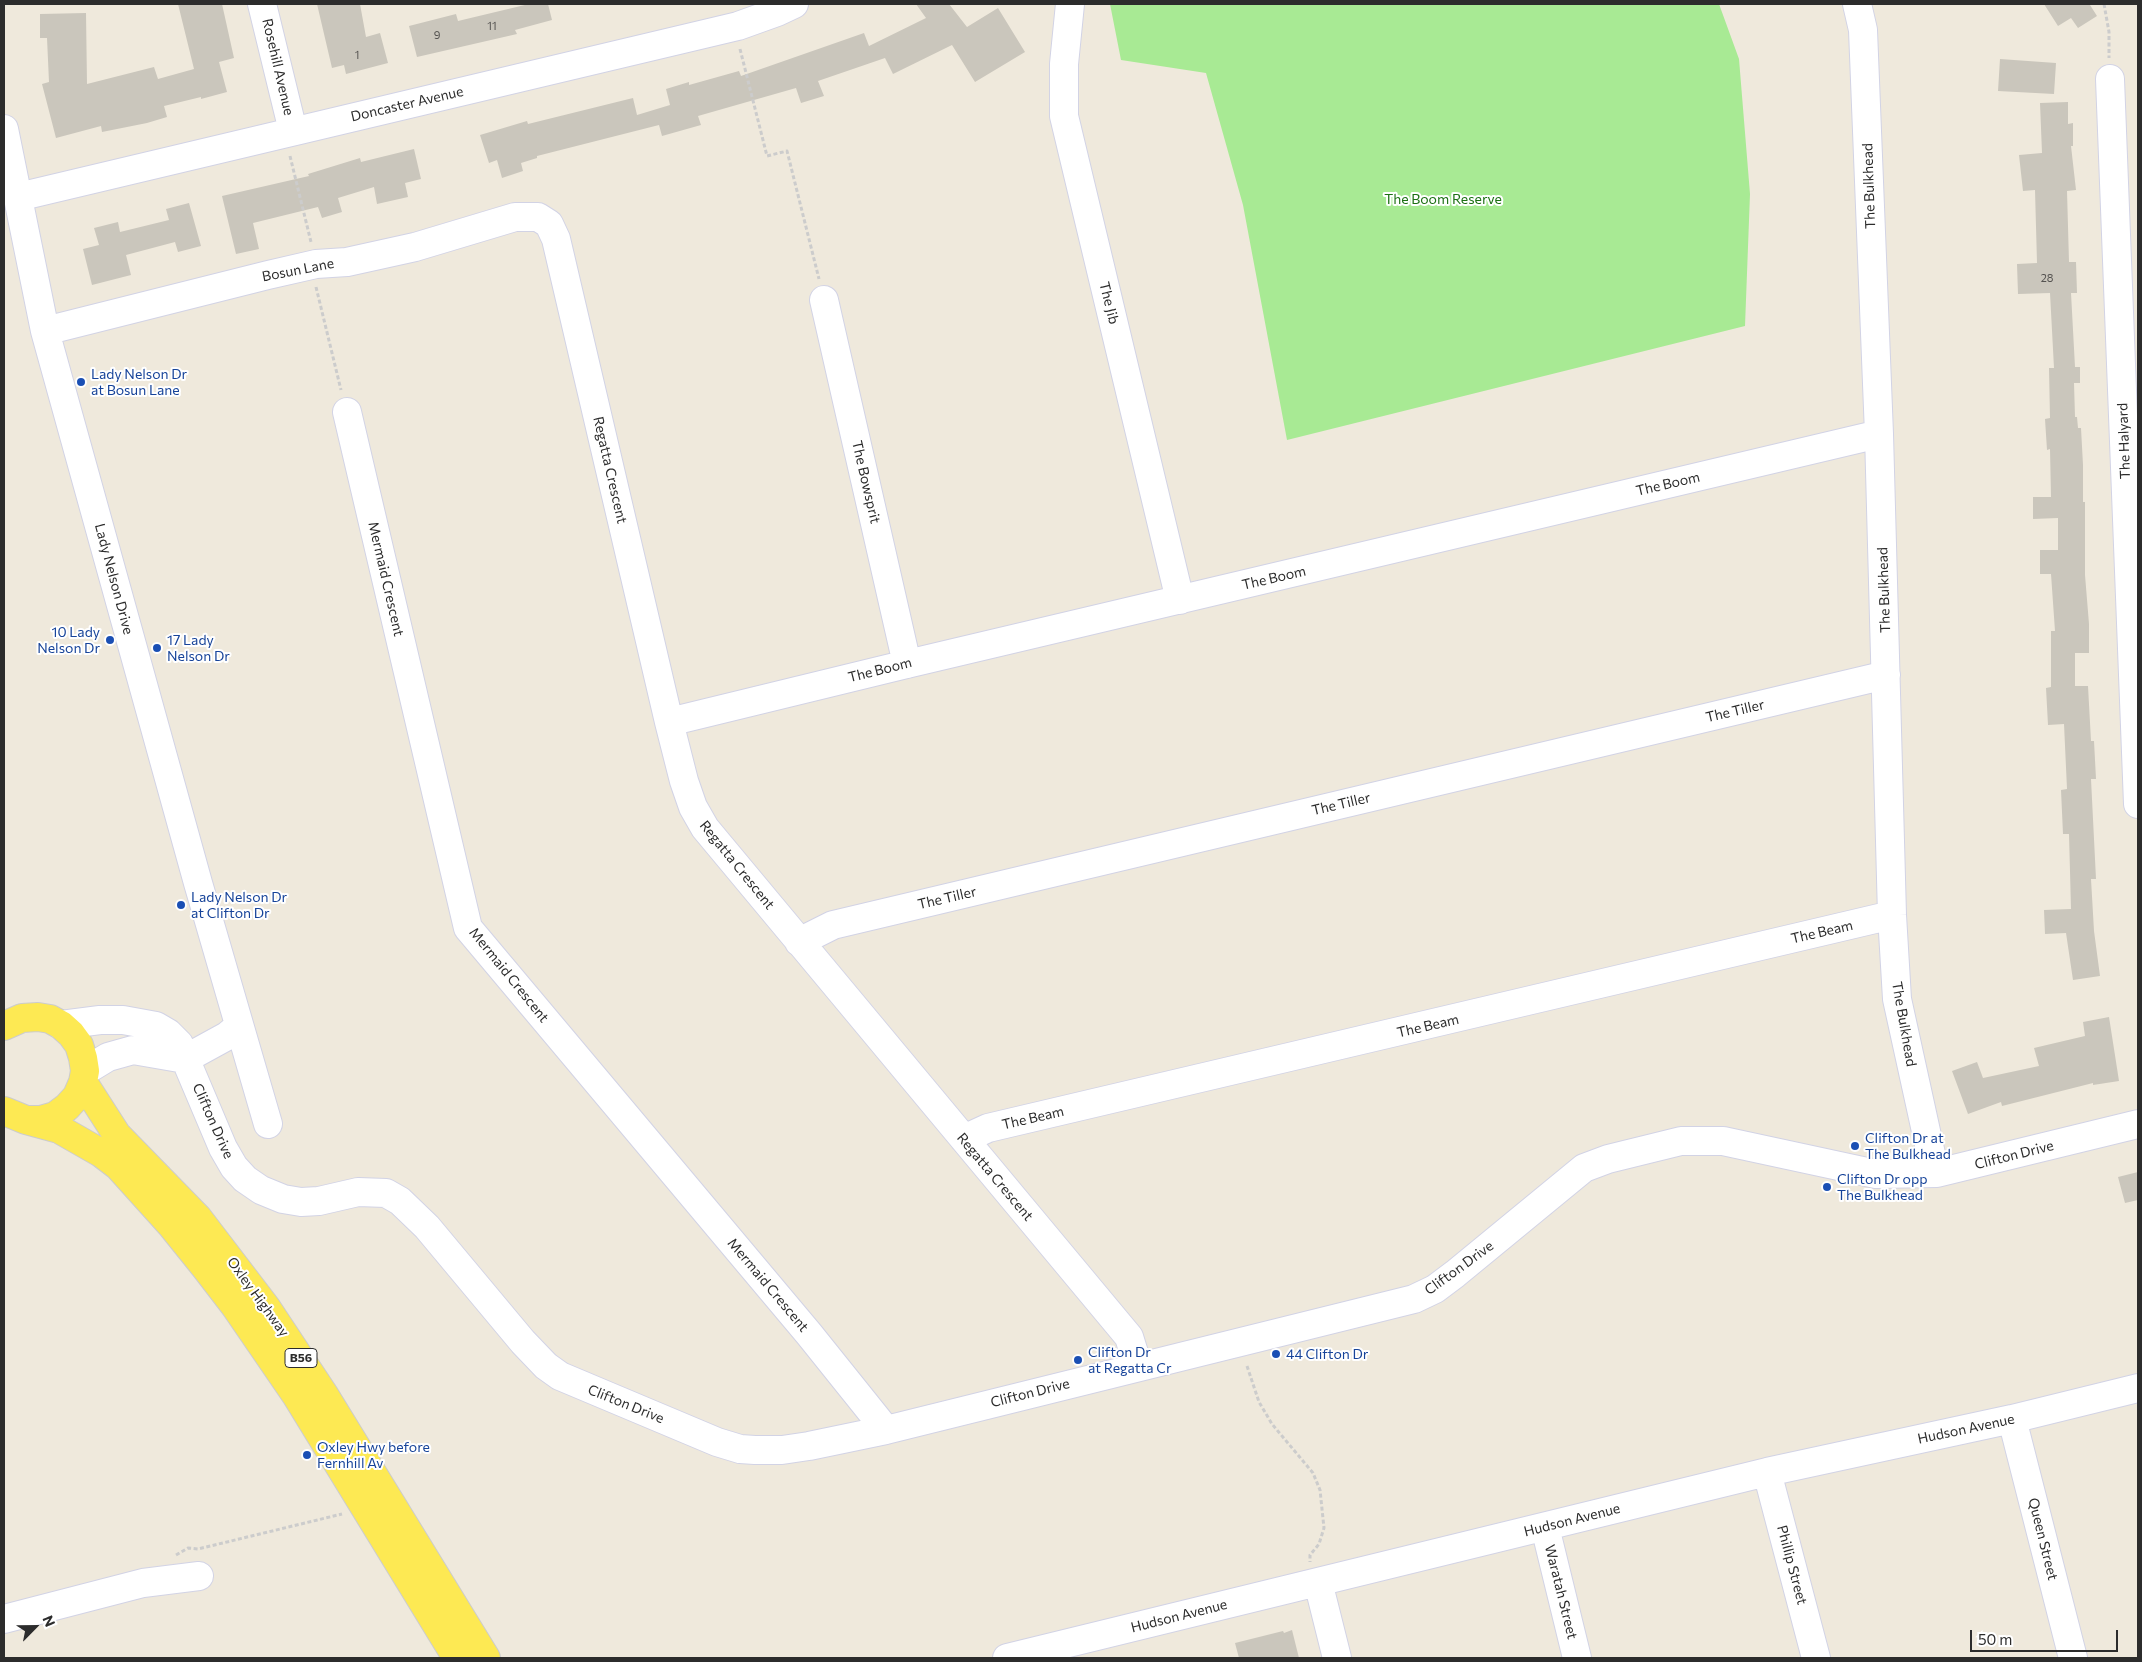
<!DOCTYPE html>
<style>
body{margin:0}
#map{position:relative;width:2142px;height:1662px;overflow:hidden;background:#efe9dc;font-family:Commissioner,sans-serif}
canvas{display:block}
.frame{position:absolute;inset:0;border:5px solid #2c2c2c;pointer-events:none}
.north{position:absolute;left:10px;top:1602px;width:50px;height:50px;-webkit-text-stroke:4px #fff;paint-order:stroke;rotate:67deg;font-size:14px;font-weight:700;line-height:20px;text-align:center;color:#2c2c2c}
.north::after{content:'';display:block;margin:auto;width:18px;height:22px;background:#2c2c2c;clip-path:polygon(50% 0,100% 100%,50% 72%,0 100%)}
.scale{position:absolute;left:1970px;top:1630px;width:148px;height:22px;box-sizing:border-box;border:2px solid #2c2c2c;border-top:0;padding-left:6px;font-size:15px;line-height:18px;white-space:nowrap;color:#2c2c2c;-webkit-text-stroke:4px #fff;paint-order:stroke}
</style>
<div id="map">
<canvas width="2142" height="1662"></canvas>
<div class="frame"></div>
<div class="north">N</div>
<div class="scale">50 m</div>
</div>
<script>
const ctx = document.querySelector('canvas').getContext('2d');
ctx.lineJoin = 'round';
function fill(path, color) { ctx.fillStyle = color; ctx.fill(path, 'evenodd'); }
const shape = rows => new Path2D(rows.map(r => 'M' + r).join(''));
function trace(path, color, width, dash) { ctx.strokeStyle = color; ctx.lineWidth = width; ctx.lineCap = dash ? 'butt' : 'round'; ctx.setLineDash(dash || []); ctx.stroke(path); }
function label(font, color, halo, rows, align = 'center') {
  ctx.font = font + ' Commissioner,sans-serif'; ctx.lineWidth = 4; ctx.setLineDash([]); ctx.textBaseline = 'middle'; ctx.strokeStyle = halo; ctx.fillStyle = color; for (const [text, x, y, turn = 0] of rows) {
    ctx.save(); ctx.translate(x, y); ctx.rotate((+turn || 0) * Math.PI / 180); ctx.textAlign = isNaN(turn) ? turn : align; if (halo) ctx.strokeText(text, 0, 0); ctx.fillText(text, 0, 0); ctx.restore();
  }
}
fill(shape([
 [1110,4,1719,4,1739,59,1750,194,1745,326,1287,440,1243,205,1206,73,1121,60]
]), '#a8ea94');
fill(shape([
 [178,4,222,4,234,58,219,62,227,92,201,99,201,97,164,106,167,117,147,123,102,132,101,126,56,138,42,84,49,82,47,38,40,38,40,14,86,13,87,84,154,67,158,79,194,69],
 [317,4,360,4,366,37,380,33,388,63,346,74,344,65,332,68],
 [529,4,548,4,552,20,515,30,517,34,417,57,409,26,456,14,458,21],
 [916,4,949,4,967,27,998,8,1025,52,975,82,952,45,893,74,885,58,818,81,824,96,801,103,796,88,698,116,701,125,662,136,659,125,537,156,537,158,521,163,523,171,502,178,497,160,489,163,480,135,527,121,528,124,633,98,637,115,670,105,666,89,689,82,689,85,739,71,741,76,864,33,869,46,926,18],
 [2044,4,2092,4,2090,5,2097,16,2078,28,2071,18,2058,26],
 [2000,59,2056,63,2054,94,1998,91],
 [2068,102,2068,124,2073,123,2073,146,2071,146,2076,190,2067,191,2069,262,2076,262,2077,293,2071,293,2075,367,2080,367,2080,383,2074,383,2075,417,2077,417,2078,428,2081,428,2083,465,2083,502,2085,502,2085,575,2089,624,2089,653,2075,653,2075,686,2088,686,2091,741,2094,741,2096,779,2091,779,2096,879,2091,879,2094,931,2100,976,2073,980,2066,933,2045,934,2044,910,2071,909,2069,834,2063,834,2061,790,2067,789,2064,724,2048,725,2046,688,2051,687,2051,631,2055,631,2051,574,2040,574,2040,550,2058,550,2058,518,2033,519,2033,497,2051,497,2050,449,2047,450,2045,419,2050,418,2049,368,2054,368,2050,293,2018,294,2017,264,2037,263,2035,190,2023,191,2019,155,2042,153,2040,103],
 [414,149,421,179,405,183,408,197,377,204,374,187,338,198,342,212,322,218,318,207,253,223,259,249,236,254,222,196,309,176,308,174,360,158,361,162],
 [189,203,201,246,178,252,175,242,126,255,131,275,92,285,83,249,99,245,94,228,118,222,120,232,169,220,166,209],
 [2109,1017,2119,1081,2093,1085,2093,1083,2002,1106,2001,1102,1968,1114,1952,1071,1977,1062,1983,1078,2039,1066,2034,1048,2085,1036,2083,1022],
 [2138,1172,2138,1200,2125,1203,2118,1177],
 [1292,1630,1299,1658,1239,1658,1235,1643,1283,1631,1284,1633]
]), '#cac6bc');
const minor = shape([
 [262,4,293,131],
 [1070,4,1064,64,1064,116,1180,600],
 [1857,4,1863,30,1879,434,1892,915,1897,999,1931,1154,1937,1173],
 [2110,79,2138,804],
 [4,129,45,331,198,883,268,1124],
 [18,197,738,26,777,12,794,4],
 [824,300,907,664],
 [45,331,268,275,316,264,347,262,415,247,515,217,538,217,549,224,556,239,669,722,684,781,693,807,705,828,1129,1337,1138,1366],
 [347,412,468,928,809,1334,886,1430],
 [669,722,907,664,1879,434],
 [799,942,833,925,1886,675],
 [61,1025,100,1020,123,1020,156,1026,168,1033,179,1044,223,1148,234,1167,245,1179,261,1190,283,1199,301,1202,319,1201,358,1192,386,1193,400,1201,427,1227,523,1342,546,1366,560,1376,717,1442,740,1449,755,1450,782,1450,809,1446,886,1430,1414,1299,1435,1289,1455,1274,1584,1168,1608,1159,1681,1141,1723,1141,1876,1174,1937,1173,2138,1124],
 [185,1059,227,1036,239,1026],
 [85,1071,108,1057,133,1050,185,1059],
 [964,1139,988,1128,1892,915],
 [2012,1419,2073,1658],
 [1767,1472,1816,1658],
 [1545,1527,1577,1658],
 [1318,1582,1337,1658],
 [4,1619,143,1583,199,1576],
 [1007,1658,1767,1472,2012,1419,2138,1388]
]);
const major = shape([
 [4,1026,22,1018,38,1017,50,1019,61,1025,71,1034,79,1045,83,1058,85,1071,83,1082,77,1096,67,1107,55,1116,41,1120,26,1120,4,1111],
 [83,1082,117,1135,198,1218,266,1307,325,1396,486,1658],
 [26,1120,59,1129,101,1153,118,1166,172,1226,205,1267,235,1306,296,1395,457,1658]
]);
trace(minor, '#d2d3e5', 30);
trace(major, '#ccc', 30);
trace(shape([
 [2104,4,2109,32,2109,58],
 [740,49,767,156,787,151,819,279],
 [290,156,311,242],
 [316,287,341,390],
 [1247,1366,1259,1402,1272,1424,1313,1473,1320,1490,1324,1528,1319,1544,1310,1555,1310,1562],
 [176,1555,188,1548,198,1549,342,1514]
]), '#ccc', 3, [4, 2.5]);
trace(minor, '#fff', 28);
trace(major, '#fde953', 28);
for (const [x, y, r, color] of [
 [81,382,5,"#1a4fb4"],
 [110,640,5,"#1a4fb4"],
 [157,648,5,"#1a4fb4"],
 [181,905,5,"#1a4fb4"],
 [1855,1146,5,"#1a4fb4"],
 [1827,1187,5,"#1a4fb4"],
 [1276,1354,5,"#1a4fb4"],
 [1078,1360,5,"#1a4fb4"],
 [307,1455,5,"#1a4fb4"]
]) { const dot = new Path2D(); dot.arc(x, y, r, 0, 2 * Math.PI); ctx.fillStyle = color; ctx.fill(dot); trace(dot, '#fff', 2); }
label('11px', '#545250', null, [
 ["11",492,26],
 ["9",437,35],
 ["1",357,55],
 ["28",2047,278]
]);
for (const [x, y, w] of [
 [301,1358,32]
]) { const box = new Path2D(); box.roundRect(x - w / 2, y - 9.5, w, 19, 4); ctx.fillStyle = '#fff'; ctx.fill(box); trace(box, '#2c2c2c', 1); }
label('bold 12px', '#2c2c2c', null, [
 ["B56",301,1358]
]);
label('14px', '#2c2c2c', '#fff', [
 ["Rosehill Avenue",278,67,77],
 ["Doncaster Avenue",407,104,-13],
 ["The Bulkhead",1869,186,-92],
 ["Bosun Lane",298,270,-11],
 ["The Jib",1109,303,76],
 ["The Halyard",2124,441,-92],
 ["Regatta Crescent",610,470,77],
 ["The Bowsprit",866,482,77],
 ["The Boom",1668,484,-13],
 ["The Boom",1274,578,-13],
 ["Lady Nelson Drive",114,579,75],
 ["Mermaid Crescent",386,579,77],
 ["The Bulkhead",1884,590,-92],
 ["The Boom",880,670,-14],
 ["The Tiller",1735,711,-13],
 ["The Tiller",1341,804,-13],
 ["Regatta Crescent",737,865,51],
 ["The Tiller",947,898,-13],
 ["The Beam",1822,932,-13],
 ["Mermaid Crescent",509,975,51],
 ["The Bulkhead",1904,1024,80],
 ["The Beam",1428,1026,-13],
 ["The Beam",1033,1118,-13],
 ["Clifton Drive",213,1121,66],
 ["Clifton Drive",2014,1155,-14],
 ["Regatta Crescent",995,1177,50],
 ["Clifton Drive",1459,1268,-36],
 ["Mermaid Crescent",768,1285,50],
 ["Oxley Highway",258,1297,54],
 ["Clifton Drive",1030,1393,-14],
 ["Clifton Drive",626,1404,22],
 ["Hudson Avenue",1966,1429,-12],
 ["Hudson Avenue",1572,1520,-14],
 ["Queen Street",2043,1539,76],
 ["Phillip Street",1792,1565,75],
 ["Waratah Street",1561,1592,76],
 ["Hudson Avenue",1179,1616,-14]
]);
label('14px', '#1c7014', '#fff', [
 ["The Boom Reserve",1443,199]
]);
label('14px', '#164399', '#fff', [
 ["Lady Nelson Dr",91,374],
 ["at Bosun Lane",91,390],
 ["10 Lady",100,632,"right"],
 ["Nelson Dr",100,648,"right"],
 ["17 Lady",167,640],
 ["Nelson Dr",167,656],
 ["Lady Nelson Dr",191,897],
 ["at Clifton Dr",191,913],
 ["Clifton Dr at",1865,1138],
 ["The Bulkhead",1865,1154],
 ["Clifton Dr opp",1837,1179],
 ["The Bulkhead",1837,1195],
 ["Clifton Dr",1088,1352],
 ["at Regatta Cr",1088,1368],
 ["44 Clifton Dr",1286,1354],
 ["Oxley Hwy before",317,1447],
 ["Fernhill Av",317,1463]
], 'left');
</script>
